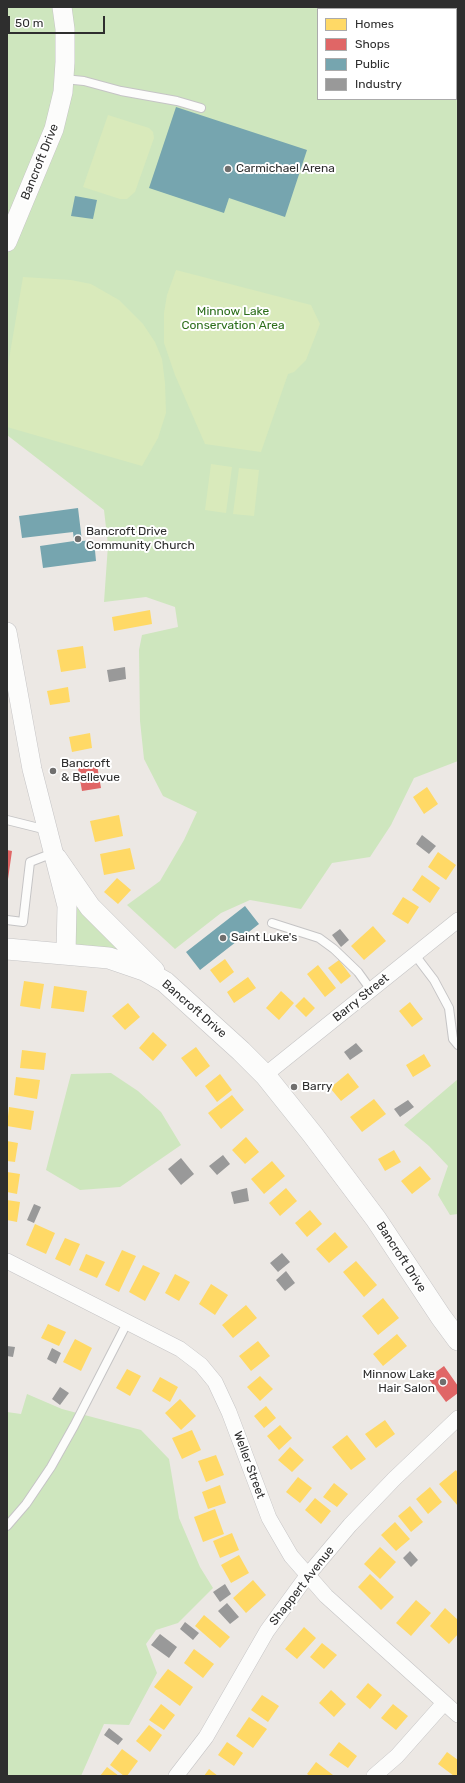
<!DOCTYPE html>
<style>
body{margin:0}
#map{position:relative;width:465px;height:1783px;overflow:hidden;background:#ece8e4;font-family:Rubik,sans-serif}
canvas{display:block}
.frame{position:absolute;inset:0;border:8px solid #2e2e2e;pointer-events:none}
.legend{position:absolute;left:317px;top:8px;width:140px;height:92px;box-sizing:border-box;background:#fff;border:1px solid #ababab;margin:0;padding:5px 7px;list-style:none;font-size:12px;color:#2e2e2e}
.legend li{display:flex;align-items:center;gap:8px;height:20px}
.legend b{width:20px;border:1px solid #ababab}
.scale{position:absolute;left:8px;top:16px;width:97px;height:18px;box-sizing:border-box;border:2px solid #2e2e2e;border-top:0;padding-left:5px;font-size:12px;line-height:14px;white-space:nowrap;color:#2e2e2e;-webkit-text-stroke:3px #fff;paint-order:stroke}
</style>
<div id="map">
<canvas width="465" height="1783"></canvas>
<div class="frame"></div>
<ul class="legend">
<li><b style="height:11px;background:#ffd966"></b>Homes</li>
<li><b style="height:11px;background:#e06666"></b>Shops</li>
<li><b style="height:11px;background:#76a5af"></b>Public</li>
<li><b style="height:11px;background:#999"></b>Industry</li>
</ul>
<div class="scale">50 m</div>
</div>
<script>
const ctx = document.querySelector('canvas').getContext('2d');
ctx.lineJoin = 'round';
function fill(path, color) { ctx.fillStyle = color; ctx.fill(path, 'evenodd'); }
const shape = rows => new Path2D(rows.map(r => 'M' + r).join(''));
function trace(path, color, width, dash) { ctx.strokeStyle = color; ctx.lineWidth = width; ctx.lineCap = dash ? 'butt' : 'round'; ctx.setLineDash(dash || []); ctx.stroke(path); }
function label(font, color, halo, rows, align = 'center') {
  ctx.font = font + ' Rubik,sans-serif'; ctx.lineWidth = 4; ctx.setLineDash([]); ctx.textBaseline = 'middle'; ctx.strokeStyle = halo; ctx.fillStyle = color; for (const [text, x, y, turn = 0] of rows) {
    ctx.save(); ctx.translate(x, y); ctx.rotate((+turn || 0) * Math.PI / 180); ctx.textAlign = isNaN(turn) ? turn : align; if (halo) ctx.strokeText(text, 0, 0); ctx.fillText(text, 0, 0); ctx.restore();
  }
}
fill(shape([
 [7,7,458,7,458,761,414,778,391,825,370,857,332,863,301,909,250,900,221,913,175,949,127,905,160,881,184,840,197,812,163,796,144,759,140,721,139,650,142,635,178,627,175,607,146,597,104,602,108,545,104,510,7,435],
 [318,9,456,9,456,99,318,99],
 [68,905,90,906,165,980,68,953],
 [111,1073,138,1091,161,1112,181,1145,120,1187,80,1190,46,1170,71,1074],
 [458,1079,458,1214,450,1215,438,1195,448,1166,429,1146,404,1125],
 [27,1394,62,1409,141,1430,169,1459,179,1518,200,1567,213,1588,178,1623,156,1630,146,1644,157,1673,129,1725,104,1724,81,1776,7,1776,7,1412,21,1414]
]), '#cee6be');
fill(shape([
 [108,115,149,128,153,132,154,138,135,192,127,199,120,199,83,187],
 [176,270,311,305,320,324,306,360,294,372,288,374,261,452,205,444,175,375,164,343,164,313,167,295],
 [23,277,71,280,91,284,119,300,143,324,155,342,162,359,165,383,166,413,158,438,142,466,7,427,7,371],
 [211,464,232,467,226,513,205,510],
 [239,468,259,470,254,516,233,514]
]), '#d9eabb');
fill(shape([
 [150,610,152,624,114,631,112,617],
 [83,646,86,668,61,672,57,650],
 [68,687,70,702,50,705,47,691],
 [90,733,92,748,72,752,69,737],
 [427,787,438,804,424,814,413,797],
 [119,815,123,836,95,842,90,821],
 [130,848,135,869,104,875,100,854],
 [438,852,456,865,446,880,428,867],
 [422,875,440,888,430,903,412,890],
 [117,878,131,890,118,904,104,892],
 [403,897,419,907,408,924,392,914],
 [373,926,386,941,364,960,351,946],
 [225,959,234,972,220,983,210,970],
 [339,960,351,976,341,984,328,968],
 [318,965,336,988,325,997,307,974],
 [248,977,256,988,234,1003,227,992],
 [24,981,44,984,40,1009,20,1006],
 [54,986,87,991,84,1012,51,1008],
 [281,991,294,1003,279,1020,266,1008],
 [304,997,315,1008,306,1017,295,1006],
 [410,1002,423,1019,412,1027,399,1011],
 [128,1003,140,1017,125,1030,112,1016],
 [153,1032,167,1045,153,1061,139,1048],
 [196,1047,210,1066,196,1077,181,1058],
 [22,1050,46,1053,44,1070,20,1068],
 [424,1054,431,1066,413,1077,406,1065],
 [348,1073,359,1087,341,1101,330,1088],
 [220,1074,232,1090,217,1102,205,1086],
 [16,1077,40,1080,37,1099,14,1095],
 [232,1095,244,1110,221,1129,208,1113],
 [374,1099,386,1114,362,1132,350,1117],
 [9,1107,34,1111,31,1130,7,1126],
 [246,1137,259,1152,245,1164,232,1150],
 [7,1141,18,1143,15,1162,7,1161],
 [394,1150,401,1162,385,1171,378,1159],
 [272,1161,285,1176,264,1194,251,1179],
 [420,1166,431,1179,412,1194,401,1181],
 [7,1172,20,1174,17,1194,7,1192],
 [286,1188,297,1201,280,1216,269,1203],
 [7,1200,20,1202,17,1222,7,1220],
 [310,1210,322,1224,307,1237,295,1223],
 [35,1224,55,1233,46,1254,26,1245],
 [335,1232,348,1247,329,1263,316,1249],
 [65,1238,80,1244,70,1266,55,1259],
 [122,1250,136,1256,119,1292,105,1285],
 [86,1254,105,1262,97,1278,79,1270],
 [356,1261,377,1285,364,1297,343,1272],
 [143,1265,160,1273,145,1301,129,1292],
 [175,1274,190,1282,179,1301,165,1293],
 [211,1284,228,1295,215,1315,199,1304],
 [383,1298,399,1318,378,1335,362,1316],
 [246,1305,257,1318,233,1338,222,1325],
 [48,1324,66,1332,59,1346,41,1338],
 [397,1334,407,1346,383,1366,373,1354],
 [75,1339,92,1348,81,1371,63,1362],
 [258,1341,270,1356,251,1371,239,1356],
 [127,1369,141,1376,130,1396,116,1388],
 [260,1376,273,1389,260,1401,247,1387],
 [160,1377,178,1387,170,1402,152,1391],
 [180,1399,196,1416,181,1430,165,1413],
 [266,1406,276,1418,264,1428,254,1416],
 [385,1420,395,1434,376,1448,365,1434],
 [280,1425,292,1438,279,1450,267,1436],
 [192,1430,201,1450,182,1459,172,1438],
 [347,1435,366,1459,351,1470,332,1447],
 [290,1447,304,1460,292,1472,278,1460],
 [216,1455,224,1475,206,1482,198,1461],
 [456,1470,458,1473,458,1506,439,1484],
 [298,1477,312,1488,300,1503,286,1492],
 [334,1483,348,1494,337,1507,323,1497],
 [220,1485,226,1503,208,1509,202,1492],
 [430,1487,442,1502,428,1514,416,1499],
 [315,1498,331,1511,321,1524,305,1510],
 [410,1506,423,1522,411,1532,398,1516],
 [215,1509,224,1534,203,1542,194,1517],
 [395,1522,410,1539,396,1551,381,1535],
 [232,1533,239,1550,220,1558,213,1541],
 [380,1547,396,1562,380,1579,364,1564],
 [239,1555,249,1573,231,1583,221,1565],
 [370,1574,394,1597,381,1610,358,1587],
 [253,1580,266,1595,246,1613,233,1598],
 [416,1600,431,1613,411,1636,396,1623],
 [445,1608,458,1620,458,1634,449,1644,430,1626],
 [204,1615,230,1637,220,1648,195,1626],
 [304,1627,316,1638,297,1659,285,1649],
 [322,1643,337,1655,324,1669,310,1657],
 [194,1649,214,1664,203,1678,184,1663],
 [168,1669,193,1687,180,1706,154,1687],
 [368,1683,382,1695,370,1709,356,1697],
 [331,1690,346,1704,334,1717,319,1703],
 [262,1695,279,1706,268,1722,251,1710],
 [161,1704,175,1715,164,1730,149,1720],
 [393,1704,408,1716,396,1730,381,1718],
 [249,1717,267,1729,253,1748,236,1736],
 [149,1725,162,1735,150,1752,136,1741],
 [227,1742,243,1753,234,1766,218,1755],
 [339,1742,357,1756,348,1768,329,1755],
 [122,1749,138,1761,127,1776,124,1776,110,1765],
 [447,1752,458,1760,458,1776,454,1776,438,1764],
 [316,1762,333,1775,332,1776,310,1776,307,1774],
 [107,1767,119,1776,100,1776],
 [209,1769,218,1776,204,1776]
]), '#ffd966');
fill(shape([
 [97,765,101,788,82,791,78,768],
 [7,850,12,851,8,879,7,879],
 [444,1366,458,1386,458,1393,446,1402,428,1378]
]), '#e06666');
fill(shape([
 [176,107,307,150,285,217,229,198,224,213,149,188],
 [75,196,97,200,93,219,71,216],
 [78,508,82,541,94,540,96,561,43,568,40,546,74,541,73,532,22,538,19,516],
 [245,906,259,924,200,970,186,952]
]), '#76a5af');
fill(shape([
 [125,667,126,679,109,682,107,670],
 [422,835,436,846,429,854,416,844],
 [340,929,349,940,341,947,332,935],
 [356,1043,363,1051,350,1060,344,1052],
 [408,1100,414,1107,400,1117,394,1109],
 [223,1155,230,1164,217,1175,209,1166],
 [181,1158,194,1174,181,1185,168,1169],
 [247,1188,249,1201,234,1204,231,1192],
 [34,1204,41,1207,34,1223,27,1220],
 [282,1253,290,1262,278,1272,270,1263],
 [286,1271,295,1283,285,1291,276,1280],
 [7,1346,15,1347,13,1357,7,1356],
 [52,1348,61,1353,56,1364,47,1359],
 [60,1387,69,1393,60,1405,52,1399],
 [410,1551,418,1560,411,1567,403,1558],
 [225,1584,231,1594,220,1602,213,1592],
 [227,1603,239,1617,230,1624,218,1611],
 [185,1622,199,1633,193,1640,180,1629],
 [160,1634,177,1647,169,1658,151,1645],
 [109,1728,123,1739,118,1745,104,1735]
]), '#999');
const service = shape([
 [64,79,84,81,121,91,177,101,201,108],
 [7,820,47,830],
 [7,920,23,922,30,862,53,853],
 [272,923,319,938,334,949,358,972,371,990],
 [415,955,434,980,449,1008,453,1039,458,1045],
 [7,1526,26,1504,51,1467,74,1426,127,1323]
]);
const minor = shape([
 [265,1075,458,920],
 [7,1261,180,1349,201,1365,215,1382,229,1412,269,1518,291,1556,326,1596,458,1715],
 [176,1776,206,1737,267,1631,307,1576,350,1525,394,1479,458,1418],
 [374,1776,397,1756,444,1703]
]);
const tertiary = shape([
 [7,242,54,129,63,92,65,62,65,29,62,7],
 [7,632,32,769,67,906,66,954]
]);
const secondary = shape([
 [56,858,90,907,154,971],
 [7,949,109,958,144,970,165,982,241,1051,265,1075,313,1135,376,1219,441,1317,458,1340]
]);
trace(service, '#c5c4c5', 10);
trace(minor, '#c5c4c5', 16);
trace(tertiary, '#c5c4c5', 20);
trace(secondary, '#c5c4c5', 22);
trace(service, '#fcfcfb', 8);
trace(minor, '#fcfcfb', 15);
trace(tertiary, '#fcfcfb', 19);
trace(secondary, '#fcfcfb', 21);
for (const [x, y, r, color] of [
 [228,169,4,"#706f6e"],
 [78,539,4,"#706f6e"],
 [53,771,4,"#706f6e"],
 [223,938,4,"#706f6e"],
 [294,1087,4,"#706f6e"],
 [443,1382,4,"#706f6e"]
]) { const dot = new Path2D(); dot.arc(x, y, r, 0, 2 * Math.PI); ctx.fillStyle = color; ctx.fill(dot); trace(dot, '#fff', 1.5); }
label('12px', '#2e2e2e', '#fff', [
 ["Bancroft Drive",40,162,-68],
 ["Barry Street",361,998,-39],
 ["Bancroft Drive",194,1009,41],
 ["Bancroft Drive",401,1257,57],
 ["Weller Street",249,1465,70],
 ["Shappert Avenue",302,1586,-52]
]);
label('12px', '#2e2e2e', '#fff', [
 ["Carmichael Arena",236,169],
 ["Bancroft Drive",86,532],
 ["Community Church",86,546],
 ["Bancroft",61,764],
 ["& Bellevue",61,778],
 ["Saint Luke's",231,938],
 ["Barry",302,1087],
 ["Minnow Lake",435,1375,"right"],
 ["Hair Salon",435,1389,"right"]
], 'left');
label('12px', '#2c6e1b', '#fff', [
 ["Minnow Lake",233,312],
 ["Conservation Area",233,326]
]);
</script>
